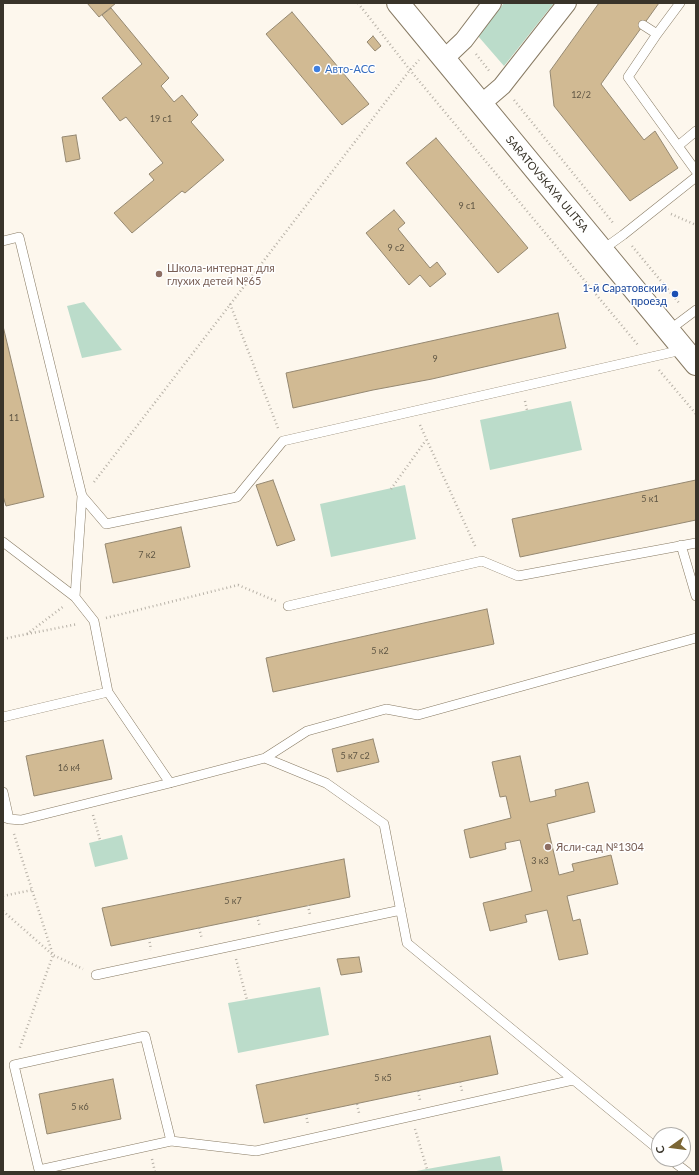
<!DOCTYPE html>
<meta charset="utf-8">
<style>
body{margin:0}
#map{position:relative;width:699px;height:1175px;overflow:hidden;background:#fdf7ed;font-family:Lato,sans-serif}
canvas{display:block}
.frame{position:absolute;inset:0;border:4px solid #39342a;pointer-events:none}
.north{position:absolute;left:651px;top:1127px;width:40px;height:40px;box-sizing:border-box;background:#fff;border:1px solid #b0aeaa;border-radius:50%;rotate:256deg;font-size:11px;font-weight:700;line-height:16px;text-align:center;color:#39342a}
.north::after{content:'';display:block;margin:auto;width:14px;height:18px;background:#7c6736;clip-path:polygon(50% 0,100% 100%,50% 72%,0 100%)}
</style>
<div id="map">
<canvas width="699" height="1175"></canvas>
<div class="frame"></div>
<div class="north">С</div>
</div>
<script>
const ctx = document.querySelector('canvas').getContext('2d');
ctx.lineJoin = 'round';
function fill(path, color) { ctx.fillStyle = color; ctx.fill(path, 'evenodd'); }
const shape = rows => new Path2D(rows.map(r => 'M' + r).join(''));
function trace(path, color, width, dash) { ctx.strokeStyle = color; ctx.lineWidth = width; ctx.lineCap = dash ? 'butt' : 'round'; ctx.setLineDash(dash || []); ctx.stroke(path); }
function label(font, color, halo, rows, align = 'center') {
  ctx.font = font + ' Lato,sans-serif'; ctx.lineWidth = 3; ctx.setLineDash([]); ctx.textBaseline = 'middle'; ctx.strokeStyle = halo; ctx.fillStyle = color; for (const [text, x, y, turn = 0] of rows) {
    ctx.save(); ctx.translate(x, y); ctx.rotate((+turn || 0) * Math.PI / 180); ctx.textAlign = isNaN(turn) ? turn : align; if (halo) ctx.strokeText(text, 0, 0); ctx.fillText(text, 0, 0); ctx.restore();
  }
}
fill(shape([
 [504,3,554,3,504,66,478,36],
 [84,302,122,350,82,358,67,306],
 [571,401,582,450,490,470,480,420],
 [405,485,416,539,331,557,320,504],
 [122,835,128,859,95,867,89,843],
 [320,987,329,1035,238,1053,228,1003],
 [500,1156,503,1172,411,1172,427,1169]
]), '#bbdcca');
const building = shape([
 [87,3,116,3,99,17,87,3],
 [599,3,659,3,601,84,644,140,655,131,678,168,630,201,554,106,550,71,599,3],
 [111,8,169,78,161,86,174,102,182,95,198,115,191,122,224,160,185,193,182,191,132,233,114,213,154,180,149,174,163,163,126,117,120,121,102,98,142,64,102,15,111,8],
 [292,12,369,104,342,125,266,34,292,12],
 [373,36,381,46,375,51,367,42,373,36],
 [76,135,80,159,66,162,62,137,76,135],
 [436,138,528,248,498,273,406,163,436,138],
 [394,210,405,223,398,229,430,268,437,262,446,274,430,287,420,275,409,285,366,233,394,210],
 [558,313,566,348,432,379,373,390,293,408,286,373,558,313],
 [3,326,44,497,6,506,3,496,3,326],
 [273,480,295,540,277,546,256,485,273,480],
 [696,480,696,520,520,557,512,519,696,480],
 [181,527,190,567,113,583,105,544,181,527],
 [487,609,494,644,273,692,266,658,487,609],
 [373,739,379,762,337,772,332,749,373,739],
 [103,740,112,779,34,796,26,756,103,740],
 [520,756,530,802,556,796,555,790,588,782,595,812,547,824,559,875,574,871,572,864,611,855,618,884,567,896,573,921,580,919,588,954,559,960,547,910,525,915,527,922,490,931,483,903,532,891,520,840,505,843,506,849,470,858,464,830,511,818,506,796,500,797,492,762,520,756],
 [344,859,350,897,111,946,102,908,344,859],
 [359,957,362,972,341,975,337,959,359,957],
 [490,1036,498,1074,264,1123,256,1085,490,1036],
 [113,1079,121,1119,47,1134,39,1094,113,1079]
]);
fill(building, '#d1ba93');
trace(building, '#958871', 1);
const lane = shape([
 [643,25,657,34,680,3],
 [657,34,628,77,696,171],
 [678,146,696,131],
 [3,241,19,237,82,496,106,524,237,497,283,441,682,350],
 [602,250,623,235,696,177],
 [668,331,696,310],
 [3,542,75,597,94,621,108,692,170,783],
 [681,545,696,596],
 [75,597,82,496],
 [288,606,482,561,518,576,696,543],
 [3,717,108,692],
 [265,758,307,731,386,709,418,715,696,638],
 [3,792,9,819],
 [3,817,9,819,21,820,170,783,265,758,326,783,384,824,407,943,659,1150],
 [96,975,401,910],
 [171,1141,145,1036,14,1065,39,1170,171,1141,256,1151,573,1080],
 [670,1159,687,1172]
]);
const street = shape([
 [444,59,464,40,492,3],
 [481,104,502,86,567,3]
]);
const secondary = shape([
 [398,3,696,364]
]);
trace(lane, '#887b64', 10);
trace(street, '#887b64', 20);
trace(secondary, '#887b64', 24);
trace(shape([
 [358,3,410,70,638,345],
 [476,54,490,72],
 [514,100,614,224],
 [671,214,696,225],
 [632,246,680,304],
 [230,304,278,428],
 [659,370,696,414],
 [525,401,527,410],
 [420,425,476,548],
 [94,482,410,70,419,60],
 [391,489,426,440],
 [106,618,238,585,276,601],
 [27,634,78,624],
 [3,639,27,634,64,606],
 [93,815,100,840],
 [14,834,53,955,83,969],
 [3,896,32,890],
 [308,905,310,915],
 [3,911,53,955,19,1050],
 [257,916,260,927],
 [199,928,202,939],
 [149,938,151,950],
 [236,959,247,1000],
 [460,1082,462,1091],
 [418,1091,420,1100],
 [357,1104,359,1113],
 [306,1114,308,1125],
 [415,1129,427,1169],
 [152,1159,155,1172]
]), '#b7b1a7', 2.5, [1, 3]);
trace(lane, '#fff', 9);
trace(street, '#fff', 18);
trace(secondary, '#fff', 22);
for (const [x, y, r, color] of [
 [317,69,4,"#3f7fe0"],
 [159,274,4,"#8d6e63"],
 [675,294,4,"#1a4fb4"],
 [548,847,4,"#8d6e63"]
]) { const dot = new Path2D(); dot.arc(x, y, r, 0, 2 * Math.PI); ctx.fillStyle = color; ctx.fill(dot); trace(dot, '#fff', 1.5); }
label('9px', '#5f5644', null, [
 ["12/2",581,95],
 ["19 с1",161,119],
 ["9 с1",467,206],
 ["9 с2",396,248],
 ["9",435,359],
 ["11",14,418],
 ["5 к1",650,499],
 ["7 к2",147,555],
 ["5 к2",380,651],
 ["5 к7 с2",355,756],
 ["16 к4",69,768],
 ["3 к3",540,861],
 ["5 к7",233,901],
 ["5 к5",383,1078],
 ["5 к6",80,1107]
]);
label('11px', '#366cbe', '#fff', [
 ["Авто-АСС",325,69]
], 'left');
label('11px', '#39342a', '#fff', [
 ["SARATOVSKAYA ULITSA",547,184,50]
]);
label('11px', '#785e54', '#fff', [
 ["Школа-интернат для",167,268],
 ["глухих детей №65",167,281],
 ["Ясли-сад №1304",556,847]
], 'left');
label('11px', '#164399', '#fff', [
 ["1-й Саратовский",667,288],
 ["проезд",667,301]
], 'right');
</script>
